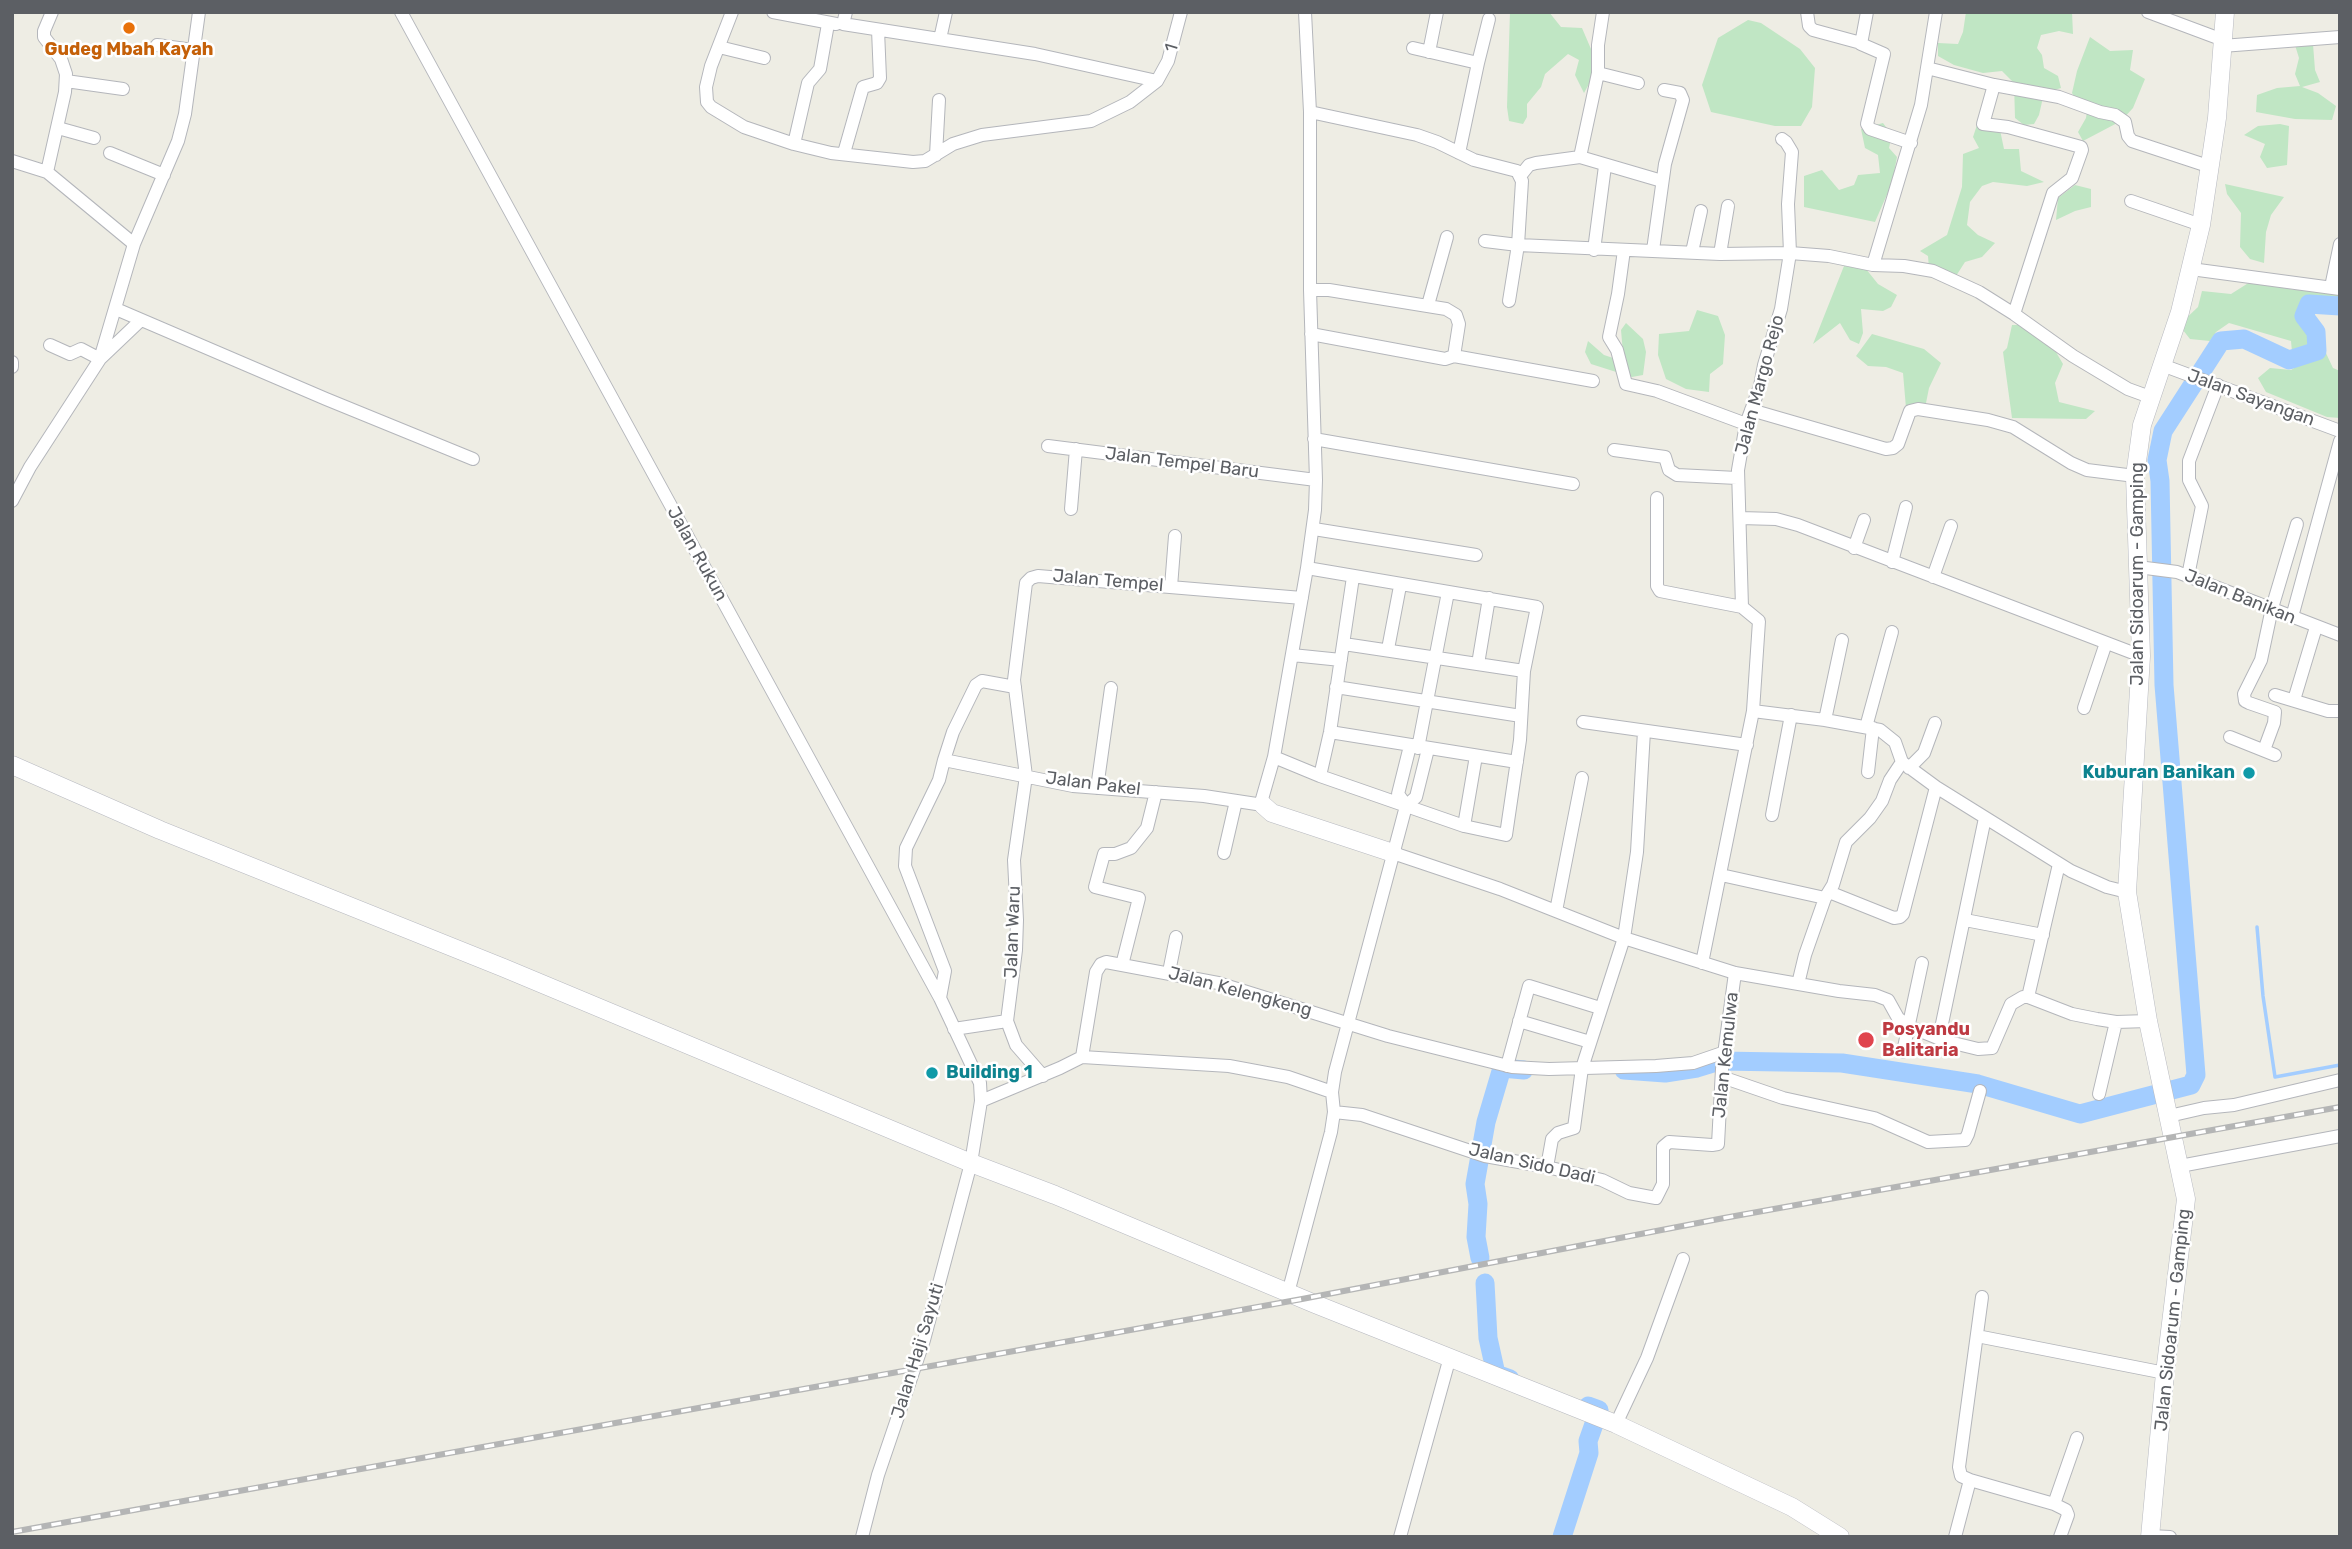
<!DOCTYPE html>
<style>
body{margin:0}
#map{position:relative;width:2352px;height:1549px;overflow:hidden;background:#eeede4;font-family:Rubik,sans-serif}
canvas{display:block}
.frame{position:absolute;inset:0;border:14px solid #5c5f64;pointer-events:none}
</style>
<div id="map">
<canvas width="2352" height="1549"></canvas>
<div class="frame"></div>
</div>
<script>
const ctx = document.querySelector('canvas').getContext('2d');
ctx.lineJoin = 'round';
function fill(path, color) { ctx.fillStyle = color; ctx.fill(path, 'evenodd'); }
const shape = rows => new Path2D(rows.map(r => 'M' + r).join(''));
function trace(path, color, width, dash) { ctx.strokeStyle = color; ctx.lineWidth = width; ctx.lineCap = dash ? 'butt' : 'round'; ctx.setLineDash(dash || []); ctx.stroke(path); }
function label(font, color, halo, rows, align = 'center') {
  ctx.font = font + ' Rubik,sans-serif'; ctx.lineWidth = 5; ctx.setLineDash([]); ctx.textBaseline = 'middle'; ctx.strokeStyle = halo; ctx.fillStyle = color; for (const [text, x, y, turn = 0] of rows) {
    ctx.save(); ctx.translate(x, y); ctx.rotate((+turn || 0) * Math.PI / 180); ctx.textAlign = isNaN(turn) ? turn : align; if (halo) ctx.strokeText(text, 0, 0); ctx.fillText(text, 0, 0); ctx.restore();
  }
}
fill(shape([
 [1510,12,1549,12,1561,27,1582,28,1591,49,1595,73,1584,93,1575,75,1579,60,1568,54,1545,74,1541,87,1527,104,1527,117,1523,124,1509,121,1507,107],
 [1966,12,2072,12,2073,34,2059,31,2041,35,2037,48,2042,55,2044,68,2058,76,2061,88,2044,93,2039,115,2034,124,2024,125,2015,118,2014,83,2002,71,1983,73,1954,65,1938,56,1938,43,1958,44,1963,32],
 [1748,20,1761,23,1800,49,1815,68,1812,107,1801,126,1775,126,1711,112,1702,85,1718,38],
 [2090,37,2110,51,2133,50,2130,70,2145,79,2133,108,2121,121,2083,141,2078,132,2086,118,2088,105,2077,101,2072,93,2077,71],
 [2313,44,2315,70,2320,82,2302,87,2318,93,2336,106,2332,120,2295,119,2256,112,2257,95,2277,88,2300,86,2295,74,2299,58,2295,45],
 [1978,122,2000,130,2004,149,2019,149,2021,171,2044,182,2027,186,1993,182,1982,186,1970,202,1967,225,1978,235,1995,243,1982,257,1965,262,1956,276,1929,269,1928,256,1920,251,1947,235,1962,187,1963,154,1979,148,1973,137],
 [1883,123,1892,135,1889,148,1897,157,1892,183,1875,222,1804,207,1804,176,1822,170,1839,190,1854,185,1858,175,1880,173,1878,155,1865,148,1861,129],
 [2280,124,2289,126,2287,165,2267,168,2260,157,2265,144,2244,135,2258,126],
 [2225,184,2284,197,2271,215,2266,232,2264,263,2250,259,2240,247,2241,213,2227,194],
 [2075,185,2091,189,2091,207,2075,211,2056,220,2058,198],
 [1844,266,1866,269,1878,284,1897,295,1891,307,1883,311,1861,309,1863,333,1859,344,1850,340,1840,323,1813,344],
 [2250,282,2295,290,2321,290,2340,295,2340,309,2316,299,2301,303,2298,317,2310,335,2312,344,2308,350,2292,352,2291,341,2229,323,2216,332,2210,341,2190,339,2179,325,2198,307,2202,291,2231,294],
 [1697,310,1718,316,1725,335,1723,364,1710,374,1709,392,1686,389,1666,379,1658,355,1659,334,1689,331],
 [1626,323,1643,339,1646,352,1643,375,1632,377,1591,364,1585,352,1588,341,1604,355,1616,359,1623,353,1621,330],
 [2012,325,2021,325,2056,352,2063,364,2055,383,2059,402,2095,411,2086,419,2012,418,2003,352,2007,348],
 [1872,334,1924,349,1941,363,1929,388,1926,403,1906,408,1903,373,1886,367,1868,366,1856,356],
 [2324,349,2333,368,2340,371,2340,418,2327,417,2266,392,2258,378,2270,368,2291,370]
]), '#c0e6c4');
trace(shape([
 [2257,927,2263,996,2275,1077,2340,1065]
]), '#a3cdff', 3.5);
trace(shape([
 [1624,1070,1665,1073,1697,1068,1720,1061,1842,1063,1978,1084,2080,1114,2191,1085,2196,1075,2164,685,2160,481,2157,460,2163,431,2221,341,2244,339,2289,360,2317,351,2316,332,2304,316,2309,304,2340,306],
 [1480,1258,1476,1237,1478,1204,1475,1184,1486,1122,1502,1068,1524,1070],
 [1485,1283,1488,1338,1496,1374,1510,1379],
 [1562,1537,1589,1453,1588,1441,1599,1410,1588,1406]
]), '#a3cdff', 19);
const street = shape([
 [401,12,940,998,980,1083,981,1101,971,1163,924,1340,878,1475,862,1537],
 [732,12,711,66,706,87,707,102,711,107,744,127,794,144,831,153,913,162,925,161,953,144,982,135,1091,121,1130,102,1157,81,1168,61,1181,12],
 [773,12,836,24],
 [846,12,843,24,1035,54,1157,81],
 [1807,12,1809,26,1813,30,1861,43],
 [1867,12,1861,44,1884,54,1867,124,1870,129,1911,143],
 [2148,12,2223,40],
 [940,39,946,12],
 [157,45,193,50],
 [2222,46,2340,37],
 [719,47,764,58],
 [1413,48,1478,63],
 [1429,52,1437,12],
 [1927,68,1994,85,2059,97,2100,112,2115,115,2125,122,2128,136,2132,141,2211,167],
 [1598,73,1638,83],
 [66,81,123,89],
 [1994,85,1983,124,2008,127,2081,147,2082,150,2072,178,2053,193,2014,314],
 [1310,112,1417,135,1437,142,1474,160,1517,171,1522,181,1518,245,1720,254,1790,253,1829,256,1873,265,1904,266,1933,271,1979,292,2014,314,2073,356,2128,389,2150,397],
 [58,128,94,138],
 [794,144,808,83,820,69,828,24],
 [110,153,164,175],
 [844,153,862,90,863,87,877,83,880,78,878,30],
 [1459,153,1478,63,1489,19],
 [936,155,939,100],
 [1580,157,1662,181],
 [12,161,47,172,134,244],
 [47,172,65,92,66,74,61,59,44,37,44,31,52,12],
 [1521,175,1529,165,1536,163,1580,157,1598,73,1598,45,1603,12],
 [2131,201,2201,225],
 [1485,241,1518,245,1509,301],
 [1594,250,1605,166],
 [1624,250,1618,294,1609,337,1617,350,1626,384,1657,391,1746,424],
 [1653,250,1665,164,1683,100,1680,93,1664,90],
 [1692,252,1701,211],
 [1720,254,1728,206],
 [1873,265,1921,105,1936,12],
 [2191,269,2340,289],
 [2331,287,2340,244],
 [1310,290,1329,290,1446,309,1456,315,1459,324,1454,356],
 [1428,305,1447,237],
 [116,309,326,399,473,459],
 [1311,334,1445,359,1454,356,1593,381],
 [50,345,70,354,81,349,100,359,141,320],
 [12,362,12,367],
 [2162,365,2340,431],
 [1751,410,1886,449,1893,448,1898,444,1910,411,1918,409,1988,420,2013,427,2071,463,2087,470,2135,476],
 [1314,439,1573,484],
 [1048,446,1316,480],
 [1614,450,1665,457,1669,470,1677,475,1737,478],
 [1657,498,1657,586,1660,591,1742,607,1759,621,1753,711,1702,963],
 [12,501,30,467,100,359,134,244,178,141,185,114,199,12],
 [1071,509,1076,449],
 [1740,518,1776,519,1798,525,2141,656],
 [1314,529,1476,555],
 [1854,548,1864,520],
 [1892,562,1906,507],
 [2138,567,2177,572,2340,635],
 [2188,576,2202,506,2189,480,2189,461,2218,385],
 [1933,577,1951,526],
 [1171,587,1175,536],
 [1742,607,1738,470,1746,424,1760,386,1764,365,1781,309,1790,253,1788,204,1792,152,1786,142,1782,139],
 [2292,617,2340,441],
 [1344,644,1524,671],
 [1388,649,1400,586],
 [1292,655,1341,660],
 [1478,664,1489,598],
 [1336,687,1521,716],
 [2275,695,2328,711,2340,711],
 [2294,700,2316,627],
 [2084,708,2106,643],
 [1753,711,1825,720,1880,730,1895,742,1902,762,1936,787,2071,871,2107,887,2127,892],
 [1825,720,1842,640],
 [1583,722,1747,745],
 [1866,727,1892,632],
 [1330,732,1517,762],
 [2230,737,2275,755],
 [1418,748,1448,592],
 [2264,750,2274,723,2275,712,2249,703,2245,701,2244,694,2261,660,2272,608,2297,524],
 [1274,757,1320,776,1464,826,1506,835,1520,740,1524,671,1537,607,1307,568],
 [944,760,953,732,976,685,982,681,1015,687],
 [1909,768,1924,753,1935,723],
 [1868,772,1873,728],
 [1320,776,1330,732,1353,577],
 [1097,788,1111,688],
 [1406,805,1398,794,1410,746],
 [1772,815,1791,715],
 [1464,826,1476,756],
 [1224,853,1236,801],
 [1393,853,1500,889,1624,938,1735,973,1839,991,1875,995,1888,1000,1898,1018,1908,1026,1945,1041,1978,1049,1992,1048,2011,1004,2023,997,2028,997,2072,1014,2097,1019,2116,1022,2148,1021],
 [1721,875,1825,898,1833,885,1846,842,1870,818,1882,801,1890,780,1902,762],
 [1829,892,1894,918,1900,917,1903,914,1936,787],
 [1556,911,1582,778],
 [1965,920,2043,935],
 [1122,965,1139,898,1095,887,1104,854,1115,854,1131,848,1147,828,1156,792],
 [1169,972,1176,937],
 [1798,984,1805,955,1825,898],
 [2028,997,2059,864],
 [940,998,945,971,905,866,906,848,939,780,944,760,1073,786,1204,796,1263,805,1262,799,1274,757,1307,568,1315,510,1316,480,1310,290,1310,112,1305,12],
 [1519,1021,1590,1042],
 [954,1029,1007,1021],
 [1939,1038,1985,818],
 [1903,1052,1922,963],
 [1082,1057,1096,972,1101,964,1106,962,1218,983,1388,1036,1512,1067,1549,1069,1656,1066,1693,1063,1725,1052],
 [1507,1066,1529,986,1600,1008],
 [1043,1076,1016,1045,1007,1021,1016,950,1017,920,1014,860,1026,776,1014,680,1026,583,1031,578,1038,576,1302,598],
 [1722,1077,1783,1098,1874,1118,1928,1142,1965,1140,1968,1134,1980,1091],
 [2099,1094,2116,1022],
 [981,1101,1060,1068,1082,1057,1229,1066,1288,1077,1332,1092],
 [1334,1112,1362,1115,1485,1156,1547,1167,1602,1180,1629,1193,1656,1198,1663,1184,1663,1147,1669,1142,1712,1145,1718,1144,1722,1069,1735,973],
 [2169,1116,2204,1108,2234,1105,2340,1080],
 [2180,1166,2340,1136],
 [1547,1167,1552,1139,1558,1133,1574,1128,1582,1068,1624,938,1637,852,1644,731],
 [1288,1293,1331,1132,1334,1112,1332,1092,1335,1072,1401,825,1406,806,1416,797,1428,749],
 [1977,1336,2165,1373],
 [1616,1424,1647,1358,1683,1259],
 [1970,1480,2054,1504,2066,1510,2068,1515,2060,1537],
 [2054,1504,2077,1438],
 [2150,1536,2170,1537],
 [1400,1537,1450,1357],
 [1955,1537,1970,1480,1961,1476,1959,1467,1982,1297]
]);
const secondary = shape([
 [12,765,160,830,504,968,971,1163,1055,1195,1315,1304,1616,1424,1792,1507,1840,1537],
 [1263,805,1272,813,1393,853],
 [2150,1537,2165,1373,2186,1199,2148,1021,2127,892,2141,656,2135,476,2142,425,2180,312,2201,225,2217,118,2225,12]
]);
trace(street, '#b4b6bb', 14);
trace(secondary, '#b7b9c0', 19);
trace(street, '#fff', 12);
trace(secondary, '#fff', 18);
const rail = shape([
 [12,1532,1302,1299,1724,1218,2340,1107]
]);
trace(rail, '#b4b5b5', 6);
trace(rail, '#fff', 3.5, [10]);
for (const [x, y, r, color] of [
 [129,28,7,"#e8710a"],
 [2249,773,7,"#0f9aa8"],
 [1866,1040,9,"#e0444e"],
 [932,1073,7,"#0f9aa8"]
]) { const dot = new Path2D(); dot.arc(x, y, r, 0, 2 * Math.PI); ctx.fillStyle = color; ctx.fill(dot); trace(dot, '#fff', 2.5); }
label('18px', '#5c5f64', '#fff', [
 ["1",1172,48,-73],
 ["Jalan Margo Rejo",1760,385,-75],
 ["Jalan Sayangan",2251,398,20],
 ["Jalan Tempel Baru",1182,463,7],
 ["Jalan Rukun",697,554,61],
 ["Jalan Sidoarum - Gamping",2138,574,-90],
 ["Jalan Tempel",1108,581,5],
 ["Jalan Banikan",2240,597,22],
 ["Jalan Pakel",1093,784,7],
 ["Jalan Waru",1013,932,-88],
 ["Jalan Kelengkeng",1240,992,15],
 ["Jalan Kemulwa",1726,1055,-84],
 ["Jalan Sido Dadi",1532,1164,13],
 ["Jalan Sidoarum - Gamping",2173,1320,-84],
 ["Jalan Haji Sayuti",918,1351,-73]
]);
label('bold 18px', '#c56008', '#fff', [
 ["Gudeg Mbah Kayah",129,50]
]);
label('bold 18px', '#0d838f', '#fff', [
 ["Kuburan Banikan",2235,773],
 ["Building 1",946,1073,"left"]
], 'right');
label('bold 18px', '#be3a42', '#fff', [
 ["Posyandu",1882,1030],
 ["Balitaria",1882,1051]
], 'left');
</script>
